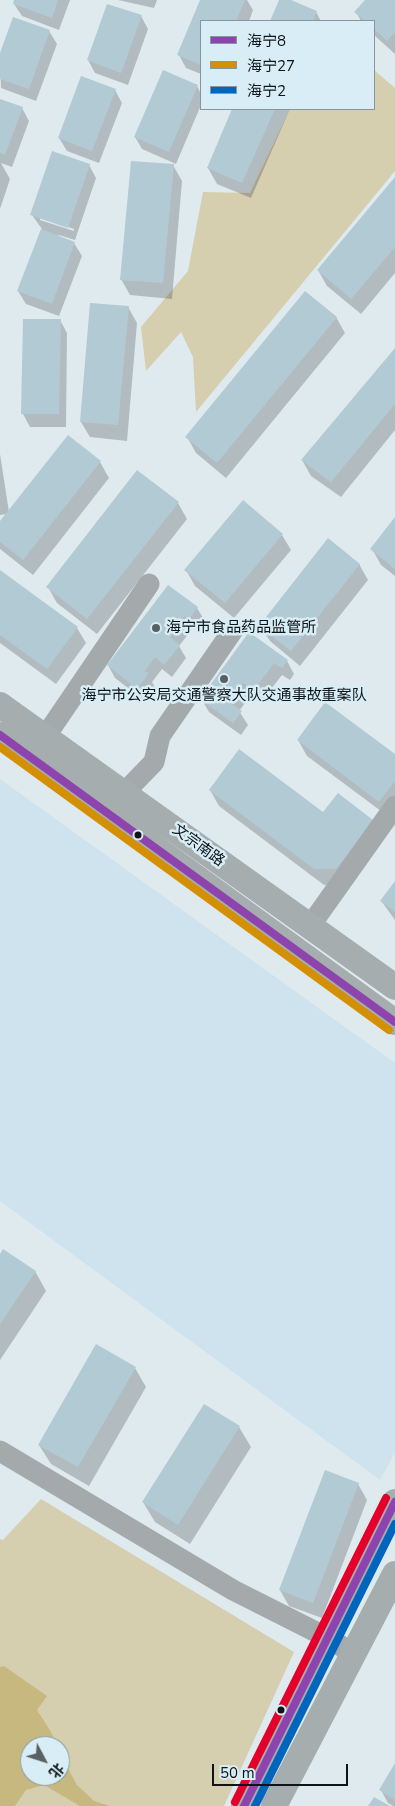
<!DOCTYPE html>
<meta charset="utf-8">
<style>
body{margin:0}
#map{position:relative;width:395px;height:1806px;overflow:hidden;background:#dfeaef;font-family:"Nunito Sans","Noto Sans SC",sans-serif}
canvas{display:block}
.legend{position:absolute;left:200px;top:20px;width:175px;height:90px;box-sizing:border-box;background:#d8edf6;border:1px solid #87979d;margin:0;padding:6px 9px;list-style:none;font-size:15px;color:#0e1518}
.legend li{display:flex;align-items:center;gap:10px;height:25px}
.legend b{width:25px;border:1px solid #87979d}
.north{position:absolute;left:20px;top:1736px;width:50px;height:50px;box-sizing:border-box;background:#d8edf6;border:1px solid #87979d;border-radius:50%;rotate:130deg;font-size:14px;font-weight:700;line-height:20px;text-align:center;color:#0e1518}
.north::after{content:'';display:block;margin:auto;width:18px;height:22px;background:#576063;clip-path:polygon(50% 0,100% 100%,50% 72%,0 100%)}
.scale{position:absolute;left:212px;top:1764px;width:136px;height:22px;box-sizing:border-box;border:2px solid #0e1518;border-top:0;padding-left:6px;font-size:15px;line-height:18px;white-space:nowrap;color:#0e1518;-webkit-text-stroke:4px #d8edf6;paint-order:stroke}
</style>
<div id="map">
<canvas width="395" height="1806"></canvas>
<ul class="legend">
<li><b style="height:6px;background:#8e44ad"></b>海宁8</li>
<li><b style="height:6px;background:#d49004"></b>海宁27</li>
<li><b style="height:6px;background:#0065bd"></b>海宁2</li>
</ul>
<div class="north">北</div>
<div class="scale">50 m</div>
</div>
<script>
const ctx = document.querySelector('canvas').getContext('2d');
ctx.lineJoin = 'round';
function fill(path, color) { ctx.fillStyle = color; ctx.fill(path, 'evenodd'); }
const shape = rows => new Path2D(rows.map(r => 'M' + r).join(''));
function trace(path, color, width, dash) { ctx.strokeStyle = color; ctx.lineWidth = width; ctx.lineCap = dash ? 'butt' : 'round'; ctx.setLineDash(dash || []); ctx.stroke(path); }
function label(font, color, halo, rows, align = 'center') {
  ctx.font = font + ' "Nunito Sans","Noto Sans SC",sans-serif'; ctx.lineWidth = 5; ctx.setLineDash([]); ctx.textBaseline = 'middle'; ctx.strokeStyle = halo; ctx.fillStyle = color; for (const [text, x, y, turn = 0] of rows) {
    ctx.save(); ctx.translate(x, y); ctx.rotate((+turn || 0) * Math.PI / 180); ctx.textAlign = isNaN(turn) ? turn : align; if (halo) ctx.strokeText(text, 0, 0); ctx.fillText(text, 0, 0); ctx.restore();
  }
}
fill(shape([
 [0,779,395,1063,395,1453,380,1480,0,1201]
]), '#cee3ed');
fill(shape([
 [374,70,395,88,395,171,196,412,193,357,181,332,146,371,141,327,188,271,203,192,250,193,290,109,374,109],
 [41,1499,294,1652,224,1806,0,1806,0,1539,3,1540],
 [30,1746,60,1746,60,1776,30,1776]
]), '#d5ceaf');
fill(shape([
 [4,1666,47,1696,37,1710,51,1732,57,1746,30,1746,30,1776,60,1776,60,1754,77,1785,94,1801,110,1806,80,1806,44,1785,26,1790,15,1806,0,1806,0,1667]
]), '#c7b880');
fill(shape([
 [16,0,70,0,59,30,22,16,14,4],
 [118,0,157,0,154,8],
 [202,0,247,0,253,10,249,21,201,21,201,74,186,68,179,55],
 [281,0,288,0,316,12,321,21,271,21],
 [367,0,395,0,395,54,374,35,374,21,361,21,356,12],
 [141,16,148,29,128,85,95,73,88,60],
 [49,31,57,44,36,101,1,88,0,56],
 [197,86,201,94,201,105,176,164,142,149,135,137],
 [115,90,122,103,99,163,67,151,59,138],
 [0,100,22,108,29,121,12,167,1,163,10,179,0,209],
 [234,109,290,109,251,198,217,184,208,168],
 [89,165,96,178,75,240,59,235,58,237,74,243,82,256,59,316,26,304,18,291,42,229,32,215],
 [40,217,74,229,74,231,40,220],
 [173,165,182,181,172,299,130,295,121,279],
 [395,179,395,273,361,314,327,286,318,270],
 [128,307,137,323,127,441,90,437,81,422],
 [336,317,345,333,226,478,196,453,187,437],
 [60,320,67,333,66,427,30,427,23,414],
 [395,350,395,430,341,497,311,476,302,460],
 [0,454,9,512,100,462,109,478,33,575,0,549,0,523,7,514,0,515],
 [178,503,187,519,97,634,57,603,48,587],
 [395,519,395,576,381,565,372,549],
 [282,535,291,550,234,618,195,586,186,570],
 [359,564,368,580,300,666,270,641,260,626],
 [0,572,77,628,86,643,56,684,0,643],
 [169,586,197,608,205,621,197,631,193,628,179,646,186,658,172,677,162,669,152,682,155,687,145,701,115,678,108,665],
 [249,634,287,661,294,674,290,680,282,675,261,702,251,695,239,711,248,725,241,735,209,712,202,700],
 [298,740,395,756,395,808,389,817,307,756],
 [210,790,324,814,372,820,345,884,324,885,219,806],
 [395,883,395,920,382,902],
 [0,1256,35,1271,46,1291,0,1360],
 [135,1368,146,1387,89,1486,51,1464,39,1445],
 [204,1405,239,1427,251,1447,190,1544,155,1522,143,1502],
 [358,1484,367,1500,322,1618,289,1606,280,1590],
 [395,1766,395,1806,393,1806,388,1803,381,1790]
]), '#0003');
fill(shape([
 [14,0,58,0,52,18,13,4],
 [200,0,245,0,236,21,201,21,201,65,177,55],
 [279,0,291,0,317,11,313,21,270,21],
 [365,0,395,0,395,32,387,41,374,29,374,21,365,21,354,12],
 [107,4,142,15,121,73,87,60],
 [13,17,50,30,29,89,0,79,0,53],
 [163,70,198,85,169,152,134,137],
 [81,76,116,89,92,151,58,138],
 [0,99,23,107,5,155,0,153],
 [232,109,275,109,242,183,207,168],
 [52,151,90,164,68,228,30,215],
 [131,161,174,164,163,283,120,280],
 [395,177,395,247,351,299,317,270],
 [41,229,75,242,52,304,17,291],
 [305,291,337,317,217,463,185,437],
 [90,303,129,306,118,425,80,422],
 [23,319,61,319,59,414,21,414],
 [395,348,395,404,331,482,301,460],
 [68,435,101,461,23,560,0,542,0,521],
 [137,470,179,502,87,619,46,587],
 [243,500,283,534,225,603,184,570],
 [395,517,395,569,370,549],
 [328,538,360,564,291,651,259,626],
 [0,570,78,627,47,669,0,635],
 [168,585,198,607,189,619,185,616,170,637,180,645,164,665,155,657,145,671,149,673,137,689,107,665],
 [249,632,288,660,282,668,274,663,254,690,243,683,229,702,242,711,233,723,200,699],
 [325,702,395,754,395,781,379,802,297,740],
 [239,749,323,812,338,793,373,820,336,869,314,869,209,790],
 [395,881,395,912,380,901],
 [3,1249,36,1271,0,1324,0,1254],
 [96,1344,136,1367,78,1467,38,1445],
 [204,1404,240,1426,178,1525,142,1502],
 [325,1470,359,1483,313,1603,279,1590],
 [395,1763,395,1800,379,1790],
 [374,1797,390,1806,368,1806]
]), '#b2cad4');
trace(shape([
 [45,737,149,584],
 [124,793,154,762,160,736,233,630],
 [310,926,395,806],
 [0,1451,233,1590,328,1638,354,1654]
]), '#a4a9ac', 21);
trace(shape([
 [0,705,395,987],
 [0,735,395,1022],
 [244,1806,395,1502],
 [274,1806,395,1574]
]), '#a6adaf', 26);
trace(shape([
 [0,735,395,1022],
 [244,1806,395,1502]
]), '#8e44ad', 8);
trace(shape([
 [0,747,389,1030]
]), '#d49004', 8);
trace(shape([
 [255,1806,395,1524]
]), '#0065bd', 8);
trace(shape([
 [235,1802,386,1498]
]), '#e4002b', 8);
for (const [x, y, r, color] of [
 [156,628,5,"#576063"],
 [224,679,5,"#576063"],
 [138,835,4.5,"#0e1518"],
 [281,1710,4.5,"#0e1518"]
]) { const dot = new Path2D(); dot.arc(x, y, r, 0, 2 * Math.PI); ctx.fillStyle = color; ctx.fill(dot); trace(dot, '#d8edf6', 2); }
label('15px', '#0e1518', '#d8edf6', [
 ["海宁市食品药品监管所",166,628],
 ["海宁市公安局交通警察大队交通事故重案队",224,696,"center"]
], 'left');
label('15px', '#0e1518', '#d8edf6', [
 ["文宗南路",198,846,36]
]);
</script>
